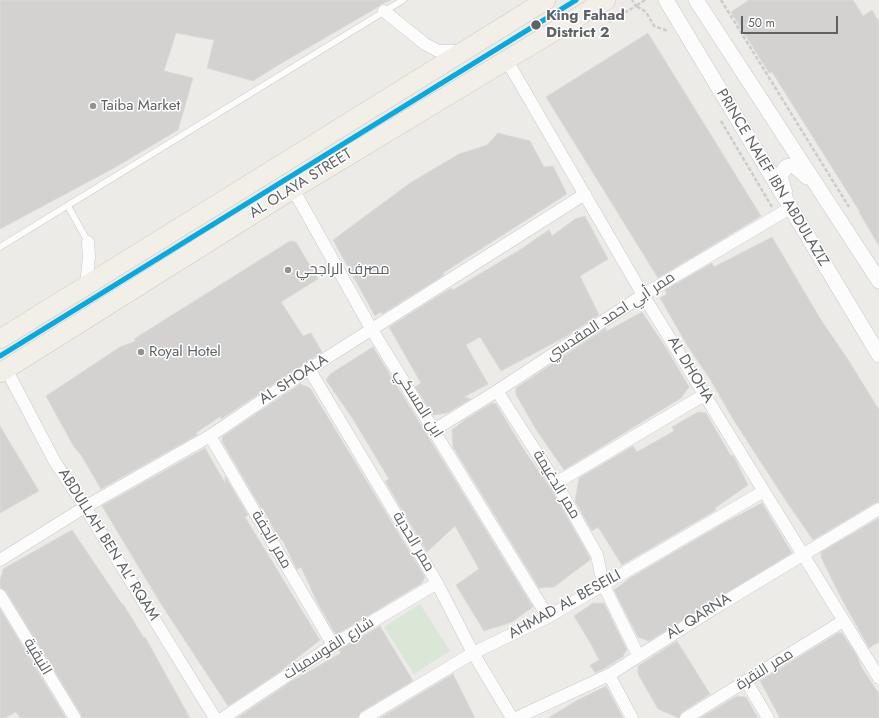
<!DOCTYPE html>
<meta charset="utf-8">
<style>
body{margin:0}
#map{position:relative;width:879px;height:718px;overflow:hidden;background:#edebe8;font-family:Jost,sans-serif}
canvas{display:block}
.scale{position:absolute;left:741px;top:16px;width:97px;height:18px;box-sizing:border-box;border:2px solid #5e6265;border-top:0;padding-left:5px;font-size:12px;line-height:14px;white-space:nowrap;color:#5e6265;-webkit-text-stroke:3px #fff;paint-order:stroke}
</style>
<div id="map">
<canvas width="879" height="718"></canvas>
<div class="scale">50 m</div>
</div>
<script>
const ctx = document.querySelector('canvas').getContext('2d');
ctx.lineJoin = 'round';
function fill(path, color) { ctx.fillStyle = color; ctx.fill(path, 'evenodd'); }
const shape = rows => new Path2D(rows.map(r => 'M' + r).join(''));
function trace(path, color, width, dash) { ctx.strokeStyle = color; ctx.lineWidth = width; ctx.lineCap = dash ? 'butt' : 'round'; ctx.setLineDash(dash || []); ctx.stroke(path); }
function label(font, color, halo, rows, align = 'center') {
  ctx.font = font + ' Jost,Cairo,sans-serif'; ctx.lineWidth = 3; ctx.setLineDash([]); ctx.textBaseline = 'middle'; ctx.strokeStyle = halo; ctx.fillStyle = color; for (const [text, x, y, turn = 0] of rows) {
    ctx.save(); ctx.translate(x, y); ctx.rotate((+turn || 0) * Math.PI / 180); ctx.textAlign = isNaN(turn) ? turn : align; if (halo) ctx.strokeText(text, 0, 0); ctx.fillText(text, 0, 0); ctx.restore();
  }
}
fill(shape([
 [420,604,450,651,414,674,384,627]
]), '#dae7d6');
const building = shape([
 [0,0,391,0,381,4,378,7,275,67,253,81,207,68,214,40,176,33,164,71,193,78,178,130,114,168,0,229,0,0],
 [749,0,853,0,863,16,872,10,879,22,879,246,859,212,860,212,772,72,769,73,731,12,749,0],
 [648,33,761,216,658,278,546,97,648,33],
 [498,133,530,141,544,167,553,166,567,194,443,273,444,275,382,314,381,312,375,316,333,240,410,183,459,154,487,145,498,133],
 [585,216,608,259,580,276,599,315,565,337,501,371,480,337,466,345,488,384,464,397,471,399,447,413,433,415,415,387,421,383,389,327,451,288,453,290,518,251,549,230,552,236,575,219,585,216],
 [772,237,821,320,849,361,879,410,879,502,875,503,813,540,786,501,733,419,710,379,687,345,660,298,667,294,665,290,712,263,714,267,772,237],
 [290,241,296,242,318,279,281,302,303,336,311,333,322,352,221,419,221,416,196,433,197,435,101,489,81,455,74,447,46,396,120,347,136,341,134,339,290,241],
 [642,312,668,351,689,387,681,398,564,470,537,431,516,395,516,388,606,328,607,331,642,312],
 [373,347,533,607,512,622,484,631,456,585,479,569,455,526,427,552,385,481,389,479,353,419,326,380,330,374,373,347],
 [300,384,310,388,425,577,422,583,336,635,318,604,301,567,297,570,283,541,277,535,262,507,261,508,223,443,222,437,300,384],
 [492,403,496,404,526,453,550,487,590,558,590,560,554,587,539,588,453,447,452,430,463,421,492,403],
 [698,412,706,413,731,456,733,455,748,485,715,508,716,510,622,565,598,527,592,531,575,501,579,478,633,446,637,452,674,431,672,427,698,412],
 [0,426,39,491,0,513,0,426],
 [205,448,225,483,225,476,248,515,245,517,320,640,278,673,228,706,161,604,102,506,205,448],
 [762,503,792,553,649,641,638,637,614,590,630,578,724,523,762,503],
 [879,518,879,642,869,648,840,596,821,557,821,552,879,518],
 [72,530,122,604,123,604,144,638,145,637,190,718,82,718,81,714,6,591,0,588,0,581,3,569,72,530],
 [593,603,604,603,627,650,623,655,624,656,605,668,595,673,590,665,599,660,592,646,574,616,593,603],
 [0,609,66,718,20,718,16,712,5,718,0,718,0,609],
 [380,626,413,681,361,712,358,718,237,718,292,681,341,653,339,650,380,626],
 [838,633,842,633,857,656,862,668,879,694,879,718,780,718,760,681,838,633],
 [677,641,710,694,682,712,679,718,658,709,638,674,638,666,677,641],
 [453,674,475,718,380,718,453,674],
 [606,686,623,718,548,718,576,701,606,686],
 [737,696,746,697,758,718,700,718,737,696]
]);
fill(building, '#d4d2d1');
trace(building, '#dcdad8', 1);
const service = shape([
 [68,206,88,242],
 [0,247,403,0]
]);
const minor = shape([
 [384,11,425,44,438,51,461,51],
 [506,59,643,295,879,678],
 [293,189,372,330,548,617],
 [86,285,89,257,88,242],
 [6,369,55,462,85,507,215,718],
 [309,369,437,583,473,653,512,718],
 [497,391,556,483,597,555,603,584,638,655],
 [434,430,497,391,643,295,790,208],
 [210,436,333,645],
 [556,483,704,395],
 [0,560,85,507,210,436,309,369,585,194],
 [0,595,75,718],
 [609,675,632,718],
 [746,681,768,718],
 [223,718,333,645,437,583],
 [365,718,473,653,548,617,764,491],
 [516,718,609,675,721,604,879,509],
 [686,718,843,621]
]);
const tertiary = shape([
 [666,0,879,355],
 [696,0,879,281],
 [785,193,780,176,786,167,794,165,807,177]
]);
const primary = shape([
 [0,339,546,0],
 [0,373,293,189,606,0]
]);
trace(service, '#cac9c8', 7);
trace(minor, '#cac9c8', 13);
trace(tertiary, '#cac9c8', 16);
trace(primary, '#d2c8b9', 20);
trace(shape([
 [645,0,636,6,646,12,654,26,668,31],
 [721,0,849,207],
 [609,22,636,6,632,0],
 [721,121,772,207]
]), '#cacdcb', 2.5, [4, 2]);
trace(service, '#fcfcfc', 6);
trace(minor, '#fcfcfc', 12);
trace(tertiary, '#fcfcfc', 15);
trace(primary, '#f2efe9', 19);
trace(shape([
 [0,356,576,0]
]), '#05aae0', 5);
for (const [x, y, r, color] of [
 [536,25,5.5,"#5e6265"],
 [93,106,4,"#909293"],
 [288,270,4,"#909293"],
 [141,352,4,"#909293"]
]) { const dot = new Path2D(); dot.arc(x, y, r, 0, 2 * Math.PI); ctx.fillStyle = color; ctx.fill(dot); trace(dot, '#fff', 1.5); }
label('bold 15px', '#5e6265', '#fff', [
 ["King Fahad",546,16],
 ["District 2",546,33]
], 'left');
label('15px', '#5e6265', '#fff', [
 ["Taiba Market",101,106],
 ["مصرف الراجحي",296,270],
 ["Royal Hotel",149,352]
], 'left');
label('15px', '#5e6265', '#fff', [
 ["PRINCE NAIEF IBN ABDULAZIZ",772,178,59],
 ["AL OLAYA STREET",301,184,-32],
 ["ممر أبي احمد المقدسي",611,317,-33],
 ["AL DHOHA",690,370,59],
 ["AL SHOALA",294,380,-33],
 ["ابن المسكي",418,404,58],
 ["ممر الدغيمة",556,485,59],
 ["ممر الجفة",271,540,60],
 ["ممر الحدبة",413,542,59],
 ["ABDULLAH BEN AL' RQAM",108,545,58],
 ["AHMAD AL BESEILI",565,605,-29],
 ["AL QARNA",699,617,-32],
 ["شارع القوسميات",329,649,-32],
 ["النبقية",37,657,59],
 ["ممر النقرة",765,670,-32]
]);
</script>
